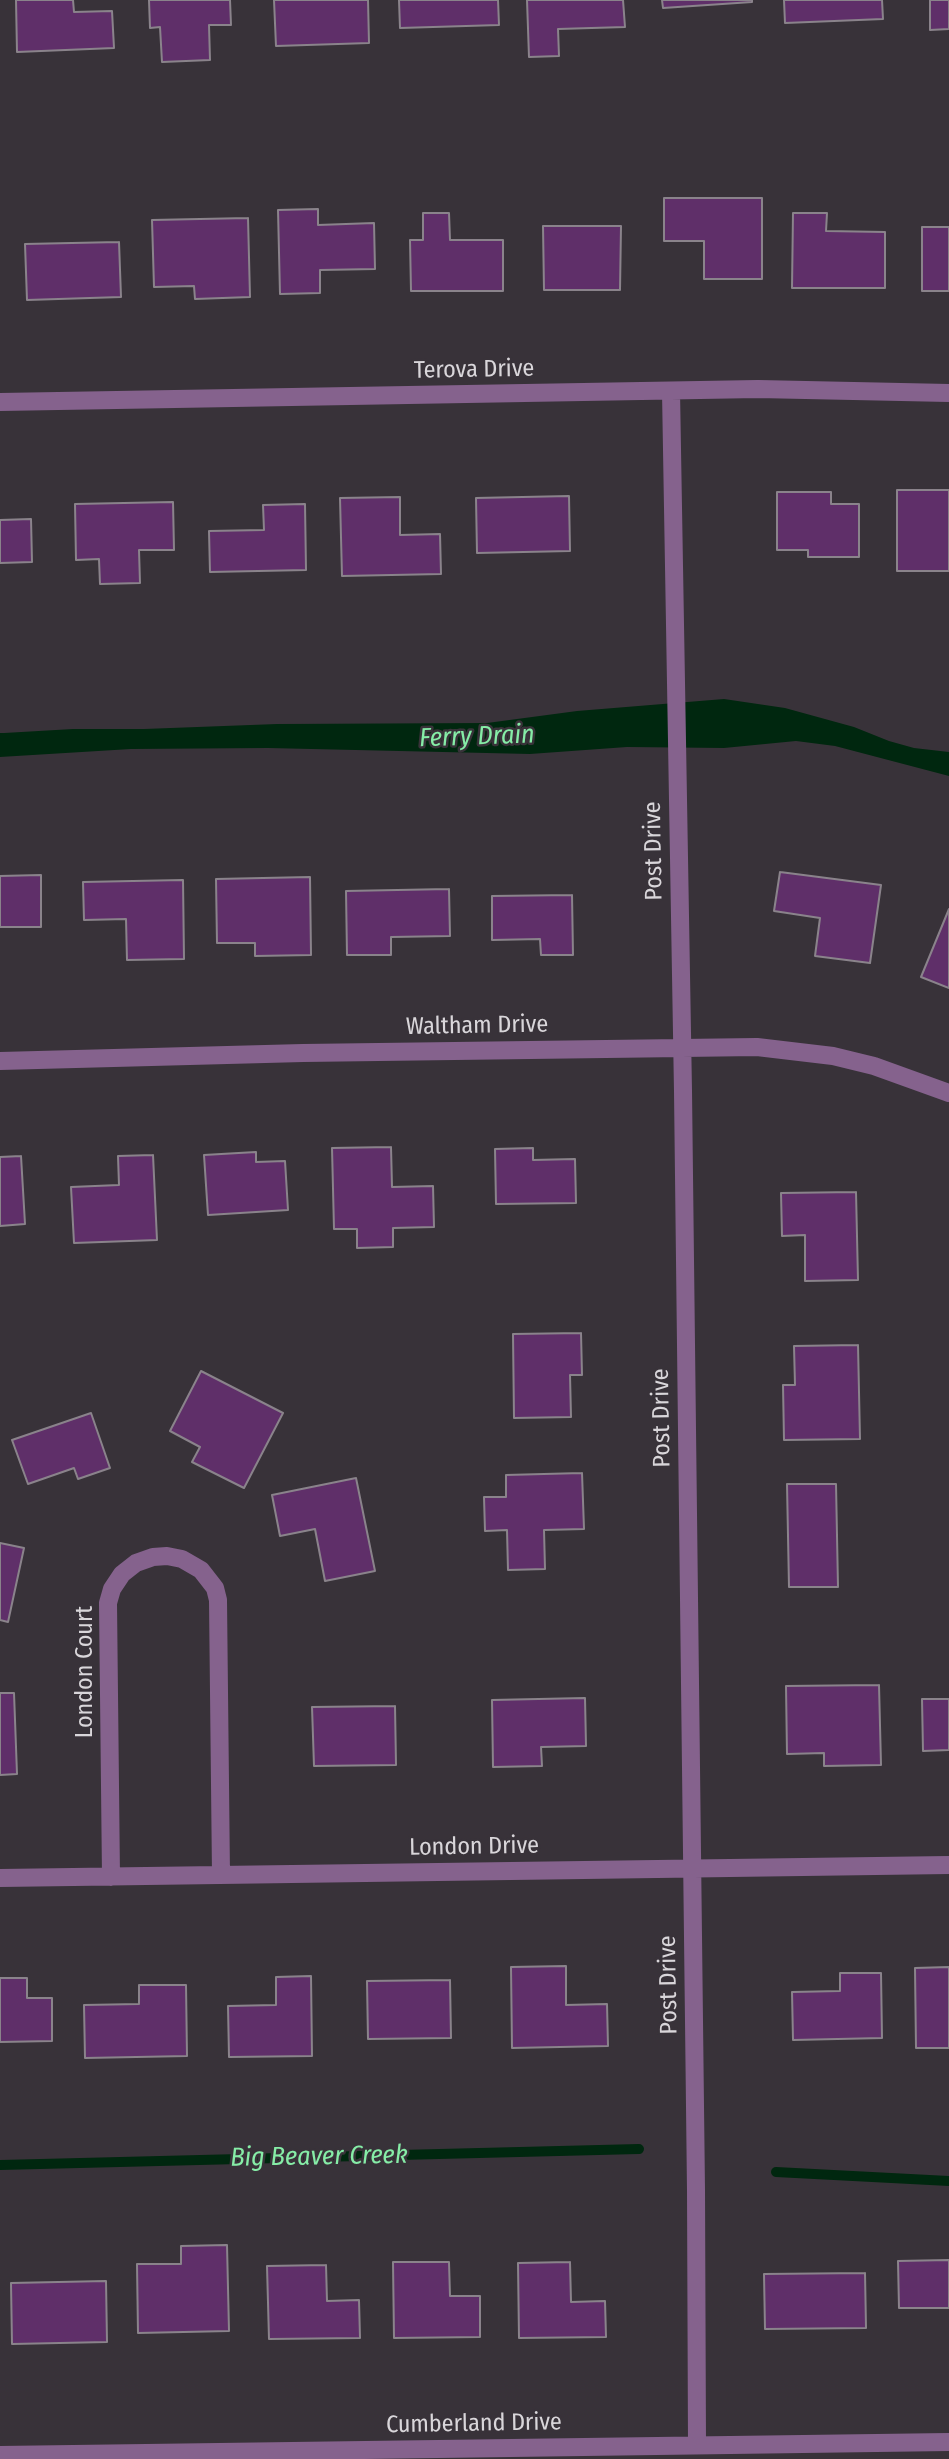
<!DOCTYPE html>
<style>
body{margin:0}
canvas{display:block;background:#383239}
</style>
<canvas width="949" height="2459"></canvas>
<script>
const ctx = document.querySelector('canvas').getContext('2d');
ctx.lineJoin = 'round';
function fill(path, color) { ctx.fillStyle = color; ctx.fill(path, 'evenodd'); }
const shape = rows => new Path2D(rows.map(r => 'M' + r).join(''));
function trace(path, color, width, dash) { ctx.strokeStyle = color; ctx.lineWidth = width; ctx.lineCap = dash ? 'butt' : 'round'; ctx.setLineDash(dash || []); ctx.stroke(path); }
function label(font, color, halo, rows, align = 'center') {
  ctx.font = font + ' "Fira Sans Condensed",sans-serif'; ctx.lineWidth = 5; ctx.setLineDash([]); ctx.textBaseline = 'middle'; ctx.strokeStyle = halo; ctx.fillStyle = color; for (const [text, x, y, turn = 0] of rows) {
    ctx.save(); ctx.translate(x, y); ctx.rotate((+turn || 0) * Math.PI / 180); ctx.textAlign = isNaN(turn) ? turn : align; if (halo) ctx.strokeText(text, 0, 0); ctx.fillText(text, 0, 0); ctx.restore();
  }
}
fill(shape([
 [724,699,785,708,854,727,889,741,914,748,949,752,949,776,835,746,796,741,724,748,627,747,530,754,268,748,131,749,0,757,0,733,4,733,73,729,144,729,277,724,487,723,577,711]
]), '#00270f');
trace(shape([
 [0,2165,639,2149],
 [776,2172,949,2181]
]), '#00270f', 10);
const building = shape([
 [16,0,73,0,74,12,112,11,114,48,17,52,16,0],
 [149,0,230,0,231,25,209,25,210,60,162,62,160,27,150,28,149,0],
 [274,0,368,0,369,43,276,46,274,0],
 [399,0,498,0,499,25,400,28,399,0],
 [527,0,623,0,625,27,558,29,559,56,529,57,527,0],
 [662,0,752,0,752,2,663,8,662,0],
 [784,0,882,0,883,19,785,23,784,0],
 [930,0,949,0,949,29,930,30,930,0],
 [664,198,762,198,762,279,704,279,704,241,664,241,664,198],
 [318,209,318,225,374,223,375,269,320,270,320,293,280,294,278,210,318,209],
 [423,213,449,213,450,240,503,240,503,291,411,291,410,240,423,240,423,213],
 [793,213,827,213,826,231,885,232,885,288,792,288,793,213],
 [248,218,250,297,195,299,194,286,154,287,152,220,248,218],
 [543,226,621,226,620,290,544,290,543,226],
 [922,227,949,227,949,291,922,291,922,227],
 [119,242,121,297,27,300,25,244,119,242],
 [897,490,949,490,949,571,897,571,897,490],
 [777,492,831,492,831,504,859,504,859,557,808,557,808,550,777,550,777,492],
 [569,496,570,551,477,553,476,498,569,496],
 [400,497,400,535,440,534,441,574,342,576,340,498,400,497],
 [173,502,174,550,139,550,140,583,100,584,99,559,76,560,75,504,173,502],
 [305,504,306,570,210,572,209,531,264,530,263,505,305,504],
 [31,519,32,562,0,563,0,520,31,519],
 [780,872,881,885,870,963,815,956,820,918,774,911,780,872],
 [41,875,41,927,0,927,0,876,41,875],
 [310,877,311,955,255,956,255,943,217,943,216,879,310,877],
 [183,880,184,959,127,960,126,919,84,920,83,882,183,880],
 [449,889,450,936,391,937,391,955,347,955,346,891,449,889],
 [572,895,573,955,541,955,540,939,492,940,492,896,572,895],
 [949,909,949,988,921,977,949,909],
 [391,1147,392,1187,433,1186,434,1227,393,1228,393,1247,357,1248,357,1229,334,1229,332,1148,391,1147],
 [533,1148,533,1160,575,1159,576,1203,496,1204,495,1149,533,1148],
 [256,1152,256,1162,285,1161,288,1210,208,1215,204,1155,256,1152],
 [153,1155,157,1240,74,1243,71,1187,119,1185,118,1156,153,1155],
 [21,1156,25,1224,0,1226,0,1157,21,1156],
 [856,1192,858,1280,805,1281,805,1235,782,1236,781,1193,856,1192],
 [581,1333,582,1375,570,1375,571,1417,514,1418,513,1334,581,1333],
 [858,1345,860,1439,784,1440,783,1385,795,1385,794,1346,858,1345],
 [201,1371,283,1413,244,1488,192,1462,200,1447,170,1431,201,1371],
 [91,1413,110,1468,78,1479,74,1468,28,1484,12,1440,91,1413],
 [582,1473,584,1529,544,1530,545,1569,508,1570,507,1530,485,1531,484,1497,506,1497,506,1475,582,1473],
 [356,1478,375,1571,325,1581,315,1529,280,1536,272,1495,356,1478],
 [787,1484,836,1484,838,1587,789,1587,787,1484],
 [0,1543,24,1548,8,1622,0,1620,0,1543],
 [879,1685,881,1765,824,1766,824,1753,787,1754,786,1686,879,1685],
 [0,1693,14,1693,17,1774,0,1775,0,1693],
 [585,1698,586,1746,541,1747,542,1766,493,1767,492,1700,585,1698],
 [922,1699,949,1699,949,1750,923,1751,922,1699],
 [395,1706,396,1765,314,1766,312,1707,395,1706],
 [566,1966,566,2005,607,2004,608,2046,512,2048,511,1967,566,1966],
 [949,1967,949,2048,916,2048,915,1968,949,1967],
 [840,1973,881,1973,882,2038,793,2040,792,1992,840,1991,840,1973],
 [311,1976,312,2056,229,2057,228,2006,276,2005,276,1977,311,1976],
 [0,1978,27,1978,27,1998,52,1998,52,2041,0,2042,0,1978],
 [450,1980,451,2038,368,2039,367,1981,450,1980],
 [139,1985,186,1985,187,2056,85,2058,84,2005,139,2004,139,1985],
 [227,2245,229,2331,138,2333,137,2264,181,2264,181,2246,227,2245],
 [949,2260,949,2308,899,2308,898,2261,949,2260],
 [393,2262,449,2262,450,2296,480,2296,480,2337,394,2338,393,2262],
 [570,2262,571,2302,605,2301,606,2337,519,2338,518,2263,570,2262],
 [326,2265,327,2301,359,2300,360,2338,269,2339,267,2266,326,2265],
 [865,2273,866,2328,765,2329,764,2274,865,2273],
 [106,2281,107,2342,12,2344,11,2283,106,2281]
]);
fill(building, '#5f2f69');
trace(building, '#8a838b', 2);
trace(shape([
 [671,391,683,1091,696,2190,697,2445],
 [0,402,758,389,949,393],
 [0,1061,303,1053,757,1047,833,1056,874,1066,949,1093],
 [111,1877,108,1603,112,1589,122,1574,136,1563,153,1557,167,1556,182,1559,201,1570,215,1588,218,1600,221,1875],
 [0,1878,949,1865],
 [0,2455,949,2442]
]), '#85628d', 18);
label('24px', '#d9d6da', '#383239', [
 ["Terova Drive",474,370,-1],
 ["Post Drive",654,851,-91],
 ["Waltham Drive",477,1026,-1],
 ["Post Drive",662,1418,-91],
 ["London Court",85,1672,-90],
 ["London Drive",474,1847,-1],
 ["Post Drive",669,1985,-91],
 ["Cumberland Drive",474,2424,-1]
]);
label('italic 26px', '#86eda7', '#383239', [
 ["Ferry Drain",477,737,-2],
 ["Big Beaver Creek",319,2157,-1]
]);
</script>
